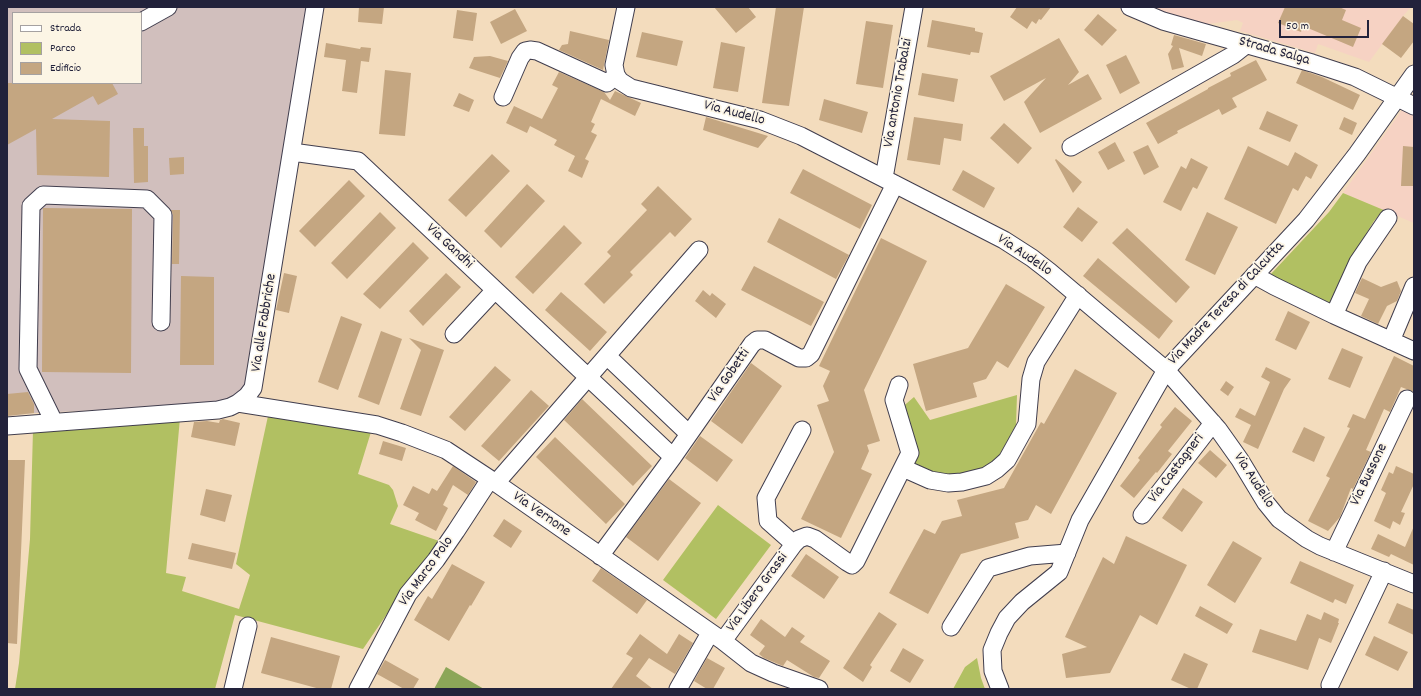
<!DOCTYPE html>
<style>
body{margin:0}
#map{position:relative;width:1421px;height:696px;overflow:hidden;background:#f3dcbd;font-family:Dekko,sans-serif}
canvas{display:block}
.frame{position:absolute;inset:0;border:8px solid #22223b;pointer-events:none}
.legend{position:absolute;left:12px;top:12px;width:130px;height:72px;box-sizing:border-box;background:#fcf5e5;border:1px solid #a5a1a1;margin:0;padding:5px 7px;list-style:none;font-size:12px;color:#22223b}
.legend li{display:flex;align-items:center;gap:8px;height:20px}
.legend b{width:20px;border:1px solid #a5a1a1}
.scale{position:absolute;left:1279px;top:20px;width:90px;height:18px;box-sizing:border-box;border:2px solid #22223b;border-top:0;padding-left:5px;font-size:12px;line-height:14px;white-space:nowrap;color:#22223b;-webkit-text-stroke:3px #fcf5e5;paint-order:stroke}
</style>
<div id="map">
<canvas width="1421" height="696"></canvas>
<div class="frame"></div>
<ul class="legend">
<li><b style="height:5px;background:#fff"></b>Strada</li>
<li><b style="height:11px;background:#b1c062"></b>Parco</li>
<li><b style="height:11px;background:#c4a681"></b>Edificio</li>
</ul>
<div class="scale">50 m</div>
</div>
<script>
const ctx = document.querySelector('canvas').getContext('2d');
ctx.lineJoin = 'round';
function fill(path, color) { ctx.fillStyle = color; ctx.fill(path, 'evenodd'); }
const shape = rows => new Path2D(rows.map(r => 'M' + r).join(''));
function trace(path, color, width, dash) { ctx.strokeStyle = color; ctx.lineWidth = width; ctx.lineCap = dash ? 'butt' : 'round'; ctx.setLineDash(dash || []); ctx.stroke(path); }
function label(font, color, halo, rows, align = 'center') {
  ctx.font = font + ' Dekko,sans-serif'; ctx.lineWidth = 3.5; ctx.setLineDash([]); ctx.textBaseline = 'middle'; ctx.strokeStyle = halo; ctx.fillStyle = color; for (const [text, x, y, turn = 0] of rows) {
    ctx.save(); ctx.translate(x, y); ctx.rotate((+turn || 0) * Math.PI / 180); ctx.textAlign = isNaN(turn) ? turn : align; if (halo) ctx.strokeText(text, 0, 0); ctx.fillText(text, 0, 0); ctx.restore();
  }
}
fill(shape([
 [1147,7,1411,7,1403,16,1369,62,1318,44,1315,53,1240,31,1243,23,1237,20,1200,25],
 [1407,109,1414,112,1414,223,1343,193,1402,110]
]), '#f6d2c3');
fill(shape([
 [7,7,311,7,245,385,235,400,217,405,34,413,7,416],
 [13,13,141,13,141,83,13,83]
]), '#d1bfbd');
fill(shape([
 [1343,193,1386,211,1383,217,1379,215,1374,221,1363,239,1330,307,1270,275,1329,212],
 [1017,395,1016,425,995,463,974,473,952,477,930,472,911,464,900,409,914,397,930,420],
 [273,413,371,432,358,474,389,485,393,490,398,506,390,524,442,542,406,586,363,649,235,615,215,689,15,689,19,663,30,539,33,430,180,418,166,573,186,577,182,591,239,609,250,575,236,564,268,416],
 [718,505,771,545,716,619,663,580],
 [977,658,981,678,985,689,953,689,965,667]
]), '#b1c062');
fill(shape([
 [446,667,484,689,434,689]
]), '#8ca658');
fill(shape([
 [359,7,384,7,382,24,358,22],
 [714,7,748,7,756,17,736,33],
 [776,7,804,7,789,106,762,103],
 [1017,7,1051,7,1041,20,1039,19,1036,24,1032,21,1027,29,1010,17],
 [1285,7,1339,7,1346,10,1342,20,1361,28,1353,47,1303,26,1301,32,1278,23],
 [515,9,527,31,501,44,490,22],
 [457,10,477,13,473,41,453,38],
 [1098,14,1117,30,1102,46,1084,30],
 [1403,16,1414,24,1414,41,1401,58,1382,44],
 [932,20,975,28,975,31,983,33,979,53,971,52,970,55,927,47],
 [866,21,893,25,883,88,856,84],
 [570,31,609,40,603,70,559,50,562,45,568,44],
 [642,32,683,41,677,66,636,57],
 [1174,35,1206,44,1202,56,1179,48,1184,67,1172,70,1168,54,1173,46,1171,45],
 [1059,38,1079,72,1068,85,1088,74,1102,99,1040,133,1024,102,1046,78,1004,101,990,76],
 [721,42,745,47,738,92,713,88],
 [326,43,360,49,361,47,371,48,369,62,361,61,357,93,342,91,346,60,324,57],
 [1126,55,1140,83,1120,94,1106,65],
 [490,56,508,61,500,78,469,68,474,57],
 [1256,60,1267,80,1232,98,1237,107,1222,115,1219,109,1177,131,1178,133,1158,144,1146,123,1208,89,1208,88,1231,76,1230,73],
 [385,70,411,73,405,136,379,134],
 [1302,70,1322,77,1360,95,1353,110,1296,83],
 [559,72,604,92,610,100,615,91,641,103,635,116,601,99,591,122,595,124,591,132,597,135,585,159,589,161,582,178,568,171,575,156,554,145,557,140,530,126,527,133,506,123,514,106,542,119,558,88,552,85],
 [922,73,958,79,954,102,918,95],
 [7,83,112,83,118,94,98,105,93,96,52,119,110,121,109,177,37,175,36,129,7,145],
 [459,93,474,100,469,112,453,106],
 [824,99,868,112,862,133,819,120],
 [1267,111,1298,125,1290,142,1259,129],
 [706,117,768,136,758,148,703,130],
 [914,117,963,124,961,141,944,138,940,165,907,160],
 [1344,117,1357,123,1352,135,1339,129],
 [1004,123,1032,148,1018,164,990,138],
 [133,128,144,128,144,146,148,146,148,182,134,183],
 [1115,142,1125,161,1108,170,1098,152],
 [1148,145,1159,167,1144,175,1133,152],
 [1248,146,1288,166,1295,152,1318,165,1311,179,1306,176,1298,191,1293,188,1276,224,1224,199],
 [1403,146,1414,147,1414,186,1401,186],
 [492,154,510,171,466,217,448,200],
 [184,157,184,174,170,175,169,158],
 [1191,158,1208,167,1197,189,1193,187,1181,211,1163,202,1181,166,1186,169],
 [1056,159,1082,182,1073,193,1055,160],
 [803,169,872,205,860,229,790,193],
 [963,170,995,188,984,208,952,190],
 [349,180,365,196,315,247,299,231],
 [527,184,545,201,501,248,484,231],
 [658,186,692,219,675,237,670,232,630,272,633,275,604,304,584,284,611,256,607,252,647,210,641,204],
 [1078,207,1098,222,1082,242,1063,227],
 [43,208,132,209,131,373,42,372],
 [171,210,180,210,179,264,172,264,173,215],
 [380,212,396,228,347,279,331,263],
 [1207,212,1238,227,1215,275,1185,260],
 [779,218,849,255,836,279,767,242],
 [564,225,582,243,533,294,515,277],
 [1127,228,1190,287,1176,303,1112,243],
 [881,238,927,261,864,390,880,441,867,445,869,451,861,469,872,474,841,538,801,519,834,452,817,405,829,401,823,386,830,371,819,366],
 [413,242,429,258,380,309,363,294],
 [1098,258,1173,321,1159,339,1083,276],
 [754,266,824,302,811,326,741,290],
 [284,273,297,276,289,313,276,310],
 [446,273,461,287,423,326,409,311],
 [181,276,214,277,214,365,180,365],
 [1362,278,1381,287,1397,281,1401,291,1397,301,1387,306,1378,324,1361,316,1369,299,1355,293],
 [1006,284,1045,307,1008,368,997,361,986,379,973,383,977,397,926,411,913,364,968,348],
 [703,290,710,296,712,293,726,304,716,318,695,301],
 [561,292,607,332,590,351,545,310],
 [1288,311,1310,322,1296,350,1275,340],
 [341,316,362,324,338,390,318,382],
 [381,331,402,339,379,405,358,397],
 [409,338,444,350,421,416,400,409,421,350],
 [1342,348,1363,357,1350,388,1328,379],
 [1394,356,1414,366,1414,392,1401,387,1390,412,1384,409,1366,450,1371,452,1353,489,1351,488,1340,517,1328,531,1308,521,1330,478,1326,476,1350,428,1347,427,1353,414,1365,419],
 [751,363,782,386,742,444,711,421],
 [495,366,511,380,465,431,449,417],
 [1266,367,1291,379,1284,389,1258,449,1243,442,1251,425,1235,417,1240,408,1255,416,1270,382,1261,377],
 [1075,369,1117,393,1051,514,1036,505,1028,520,1015,523,1019,538,961,554,928,614,889,593,924,529,935,534,942,521,962,516,957,500,1004,488,1041,422,1044,424],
 [1226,381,1234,387,1228,396,1220,390],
 [531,390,549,406,499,461,481,446],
 [28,392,34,404,34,413,7,416,7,394],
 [582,399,652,466,633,486,564,420],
 [1175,407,1192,421,1168,451,1172,454,1157,473,1156,472,1134,498,1120,486,1140,460,1138,458,1162,427,1160,425],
 [223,419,240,423,235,446,191,437,194,422,207,421,219,423,220,420],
 [1304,427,1325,437,1314,462,1292,452],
 [700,436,733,460,717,482,685,458],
 [555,437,625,504,606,524,536,457],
 [383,441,406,448,402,461,379,454],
 [1210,450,1227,465,1216,478,1198,463],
 [7,460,25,460,17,644,7,643],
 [453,466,476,482,468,495,453,485,443,505,448,508,436,531,415,520,419,513,403,505,413,486,429,494,432,488,437,491],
 [1396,466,1414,474,1414,484,1401,512,1405,513,1400,525,1393,521,1390,529,1374,521,1386,493,1381,490,1389,472,1393,474],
 [669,479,701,503,658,561,626,537],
 [1183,488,1203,502,1182,532,1162,518],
 [206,489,232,495,225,522,200,515],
 [504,519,522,531,511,548,493,536],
 [1414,526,1414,565,1391,554,1389,557,1371,549,1378,534,1405,547],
 [1126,536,1187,565,1157,625,1140,615,1110,673,1066,678,1062,654,1087,647,1065,637,1103,557,1114,564],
 [1233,541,1262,558,1235,603,1207,585],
 [192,543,236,553,232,569,188,559],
 [806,554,839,577,824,599,791,576],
 [1300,561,1354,585,1346,604,1335,599,1333,603,1290,583],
 [452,564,485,582,471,606,470,605,449,641,414,620,428,596,432,599],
 [601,568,647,600,637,614,592,581],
 [1397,603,1414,610,1414,635,1388,623],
 [1200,606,1233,624,1227,634,1195,616],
 [879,612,897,624,870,665,872,667,863,682,843,668],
 [1324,612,1339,619,1338,623,1339,623,1331,643,1319,638,1308,670,1252,652,1260,629,1296,641,1307,614,1321,620],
 [761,619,785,637,792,627,805,636,800,642,830,661,819,678,814,677,787,660,783,666,764,658,759,654,765,646,750,635],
 [640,634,667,654,679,634,693,643,675,674,649,658,636,676,653,689,611,689,633,658,626,654],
 [1374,636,1408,652,1398,671,1365,655],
 [271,637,340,656,331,689,320,689,261,673],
 [903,648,924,660,910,683,890,671],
 [1184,653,1208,664,1197,689,1191,689,1171,680],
 [707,658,725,668,713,689,707,689,694,681],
 [385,660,419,679,413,689,404,689,377,674]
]), '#c4a681');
const minor = shape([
 [626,7,614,65,616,75,620,81,631,88,760,120,801,136,1004,240,1032,258,1050,272,1166,370,1218,429,1240,460,1266,503,1279,519,1307,539,1320,546,1414,584],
 [1130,7,1163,21,1312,63,1355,77,1414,106],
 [141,22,168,7],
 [503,97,520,58,525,51,530,50,537,51,607,83,616,76],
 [1071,147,1233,55,1247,44],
 [292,152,358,161,673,457],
 [884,178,914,7],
 [1254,275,1274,286,1334,315,1414,351],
 [1334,315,1358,262,1388,218],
 [454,334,495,290],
 [1391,341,1414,286],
 [607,356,689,434],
 [238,403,377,425,402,433,446,450,496,483,723,641,751,663,773,673,819,689],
 [54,422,28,369,31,206,43,195,147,199,163,215,161,322],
 [7,426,218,410,230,407,238,403,247,396,253,388,315,7],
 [903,468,930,480,948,483,962,482,986,476,997,469,1007,460,1027,424,1031,379,1036,362,1078,295],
 [496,483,699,250],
 [1142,515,1213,423],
 [794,544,768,521,766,498,802,430],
 [1334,552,1407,399],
 [600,556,673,457,752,344,757,340,765,340,799,358,806,358,811,354,895,184],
 [951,627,988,568,1030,556,1067,553],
 [723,641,794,544,799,539,807,536,815,539,847,562,852,565,856,561,910,453,894,400,899,385],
 [1330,685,1384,571],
 [233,689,248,626],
 [358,689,408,594,436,560,456,531,490,479],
 [678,689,710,633],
 [1000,689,993,671,992,650,999,633,1007,618,1022,602,1059,572,1080,520,1166,370,1306,220,1357,154,1414,74]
]);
trace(minor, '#413e4e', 19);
trace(minor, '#fff', 17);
label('15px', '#22223b', '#fcf5e5', [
 ["Strada Salga",1274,52,16],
 ["Via antonio Trabalzi",899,93,-80],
 ["Via Audello",734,114,15],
 ["Via Gandhi",449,247,43],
 ["Via Audello",1024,256,34],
 ["Via Madre Teresa di Calcutta",1227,304,-47],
 ["Via alle Fabbriche",265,323,-81],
 ["Via Gobetti",730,376,-55],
 ["Via Castagneri",1177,469,-53],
 ["Via Bussone",1370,475,-64],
 ["Via Audello",1253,481,57],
 ["Via Vernone",541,515,35],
 ["Via Marco Polo",427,572,-54],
 ["Via Libero Grassi",758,593,-54]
]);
</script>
